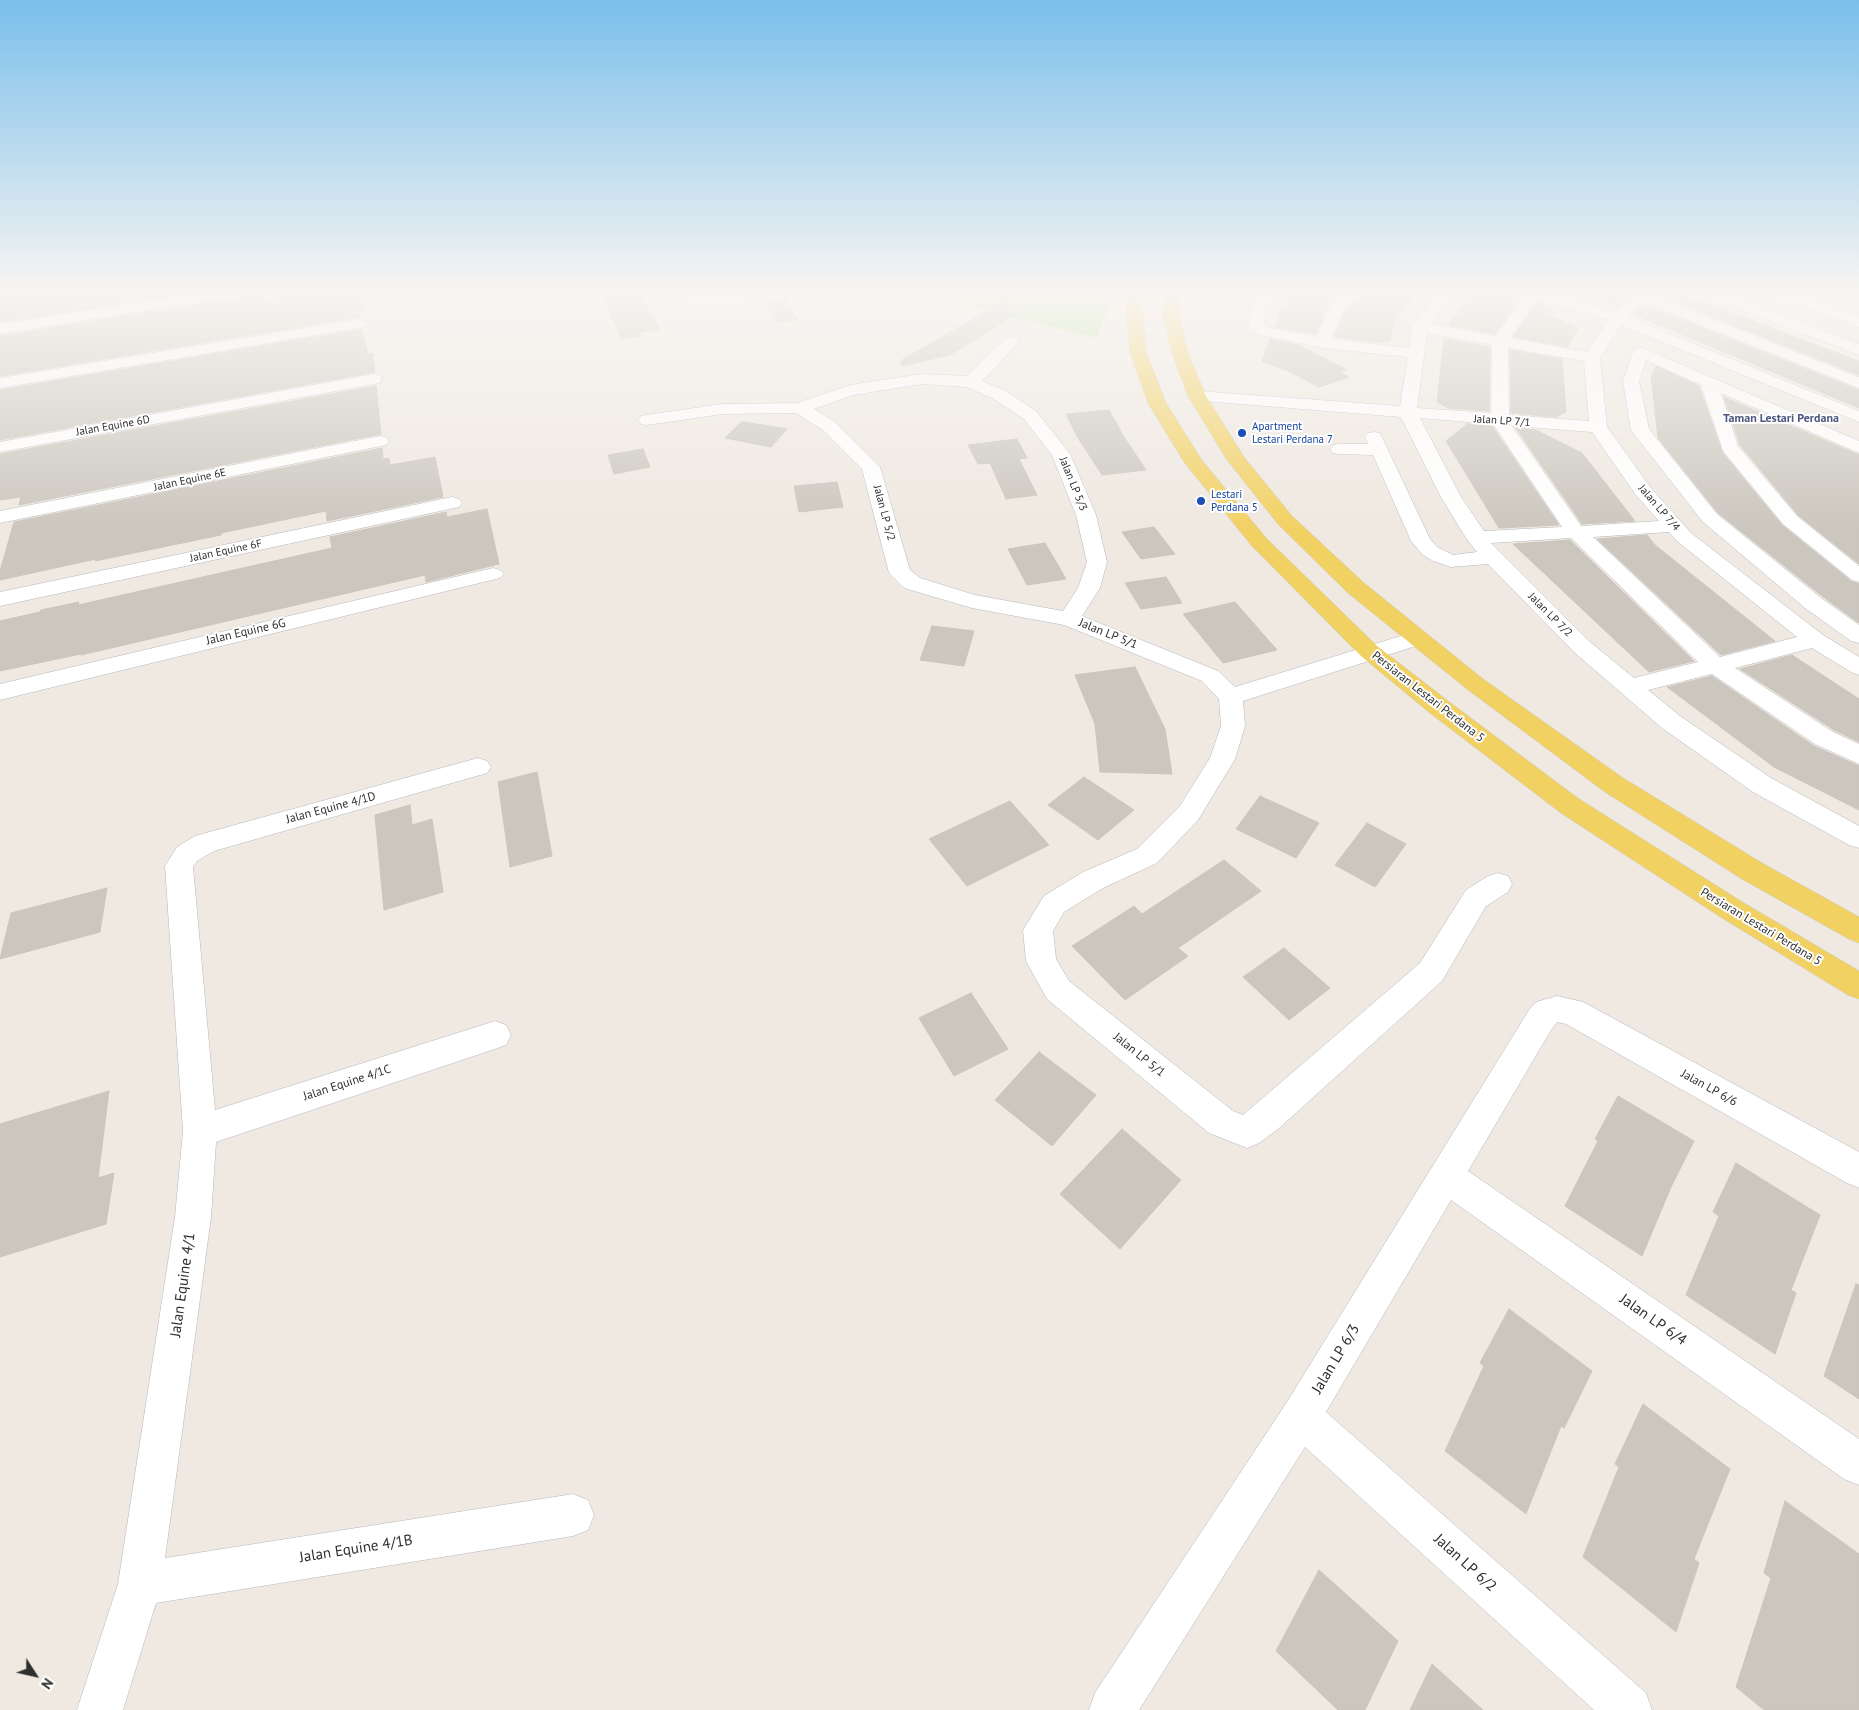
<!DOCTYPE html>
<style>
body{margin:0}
#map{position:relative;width:1859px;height:1710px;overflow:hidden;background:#efe9e1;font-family:"PT Sans",sans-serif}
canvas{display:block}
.north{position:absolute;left:10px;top:1650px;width:50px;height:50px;-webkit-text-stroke:4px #fff;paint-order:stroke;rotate:125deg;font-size:14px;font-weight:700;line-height:20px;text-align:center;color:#2e2e2e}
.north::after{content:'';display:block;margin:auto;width:18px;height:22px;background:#2e2e2e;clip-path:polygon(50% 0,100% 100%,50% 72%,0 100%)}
</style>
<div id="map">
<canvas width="1859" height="1710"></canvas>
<div class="north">N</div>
</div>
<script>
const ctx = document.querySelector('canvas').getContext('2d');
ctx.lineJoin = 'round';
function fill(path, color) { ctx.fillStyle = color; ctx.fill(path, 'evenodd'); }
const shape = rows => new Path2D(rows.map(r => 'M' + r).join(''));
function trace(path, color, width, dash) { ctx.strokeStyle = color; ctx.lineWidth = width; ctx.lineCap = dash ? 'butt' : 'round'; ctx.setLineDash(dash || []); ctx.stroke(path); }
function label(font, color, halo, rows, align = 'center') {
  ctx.font = font + ' "PT Sans",sans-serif'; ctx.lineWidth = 4; ctx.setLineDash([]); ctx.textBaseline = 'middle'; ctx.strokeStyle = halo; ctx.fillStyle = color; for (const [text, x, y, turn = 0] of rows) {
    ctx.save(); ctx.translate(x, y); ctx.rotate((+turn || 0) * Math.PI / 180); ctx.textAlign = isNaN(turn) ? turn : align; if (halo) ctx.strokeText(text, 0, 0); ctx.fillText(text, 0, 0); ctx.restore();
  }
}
fill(shape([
 [957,291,1116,291,1096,338,948,301]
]), '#b6e59e');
const building = shape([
 [0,291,204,291,0,322,0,291],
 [249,291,266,291,266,299,316,291,357,291,365,312,359,313,360,317,0,376,0,336,240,297,247,295,249,291],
 [600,291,639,291,660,330,640,332,641,336,622,339,600,291],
 [1296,291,1343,291,1328,306,1316,334,1275,327,1283,303,1296,291],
 [1362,291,1420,291,1393,324,1390,341,1381,343,1335,337,1344,312,1362,291],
 [1477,291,1510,291,1513,296,1521,298,1495,334,1448,325,1477,291],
 [1583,291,1602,291,1633,293,1617,307,1583,293,1583,291],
 [1655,294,1690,297,1859,361,1859,375,1655,294],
 [785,298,798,320,777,323,765,301,785,298],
 [1006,300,1015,315,950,355,902,366,900,361,1006,300],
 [1537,302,1553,307,1549,315,1578,328,1568,347,1513,337,1537,302],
 [1643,304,1859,390,1859,408,1633,314,1643,304],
 [362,329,368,354,373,353,375,372,0,440,0,390,362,329],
 [1444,338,1490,347,1489,411,1448,408,1437,402,1444,338],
 [1270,339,1299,345,1347,370,1340,372,1349,377,1319,387,1286,370,1262,361,1270,339],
 [1510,350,1562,359,1566,412,1556,417,1511,413,1510,350],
 [1656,366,1699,386,1722,452,1782,525,1851,581,1859,584,1859,623,1822,596,1718,513,1658,438,1651,376,1656,366],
 [376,386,381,434,19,505,21,497,0,500,0,454,376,386],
 [1724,397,1859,455,1859,564,1798,515,1740,445,1724,397],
 [1109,410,1124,437,1146,470,1102,475,1078,438,1066,414,1109,410],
 [741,422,745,422,787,429,771,447,725,438,741,422],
 [1467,424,1492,426,1559,525,1499,528,1446,441,1467,424],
 [1516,428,1536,430,1582,453,1635,521,1582,524,1516,428],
 [1017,439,1027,458,1019,459,1037,495,1006,499,990,463,978,464,968,445,1017,439],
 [382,448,383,459,389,458,390,465,435,457,443,497,327,521,326,511,221,533,221,535,95,561,96,559,0,580,0,571,14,522,382,448],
 [643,449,650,467,614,474,608,455,643,449],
 [837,482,843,507,799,512,794,486,837,482],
 [487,509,499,564,426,582,425,575,81,655,81,654,0,671,0,621,40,612,41,610,79,602,78,605,332,548,330,537,446,512,447,517,487,509],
 [1154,527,1175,554,1141,559,1122,532,1154,527],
 [1647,535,1655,545,1775,641,1721,655,1597,539,1647,535],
 [1570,540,1694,661,1649,672,1513,544,1570,540],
 [1045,543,1066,579,1027,585,1008,549,1045,543],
 [1166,577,1182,603,1141,609,1125,583,1166,577],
 [1235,602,1277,650,1223,663,1183,614,1235,602],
 [932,626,974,631,964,666,920,660,932,626],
 [1792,655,1859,699,1859,742,1834,730,1740,669,1792,655],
 [1135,667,1165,729,1172,774,1100,772,1095,724,1075,675,1135,667],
 [1712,676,1814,746,1859,766,1859,810,1774,767,1667,687,1712,676],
 [537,772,552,856,510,867,498,782,537,772],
 [1084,777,1134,810,1098,840,1048,805,1084,777],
 [1260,796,1319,823,1296,858,1236,829,1260,796],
 [1010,801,1049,845,967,886,929,839,1010,801],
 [410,805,412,825,432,819,443,892,384,910,375,815,410,805],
 [1367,823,1406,844,1375,887,1335,865,1367,823],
 [1224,860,1261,891,1178,948,1188,956,1125,1000,1072,946,1134,906,1142,914,1224,860],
 [107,888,100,932,0,959,11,913,107,888],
 [1284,948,1330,988,1289,1020,1243,977,1284,948],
 [971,993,1008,1049,954,1076,919,1018,971,993],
 [1039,1052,1096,1095,1052,1146,995,1100,1039,1052],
 [109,1091,98,1178,114,1173,106,1224,0,1257,0,1124,109,1091],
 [1618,1096,1694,1141,1671,1187,1642,1256,1565,1206,1598,1141,1595,1139,1618,1096],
 [1122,1129,1181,1180,1120,1249,1060,1194,1122,1129],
 [1736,1163,1820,1215,1791,1290,1796,1293,1775,1354,1686,1295,1719,1216,1713,1212,1736,1163],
 [1856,1284,1859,1285,1859,1399,1824,1376,1856,1284],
 [1509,1309,1592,1371,1564,1428,1561,1426,1526,1514,1445,1451,1484,1366,1480,1363,1509,1309],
 [1643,1404,1730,1469,1694,1559,1699,1563,1676,1632,1583,1557,1619,1467,1615,1464,1643,1404],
 [1785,1501,1859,1554,1859,1710,1764,1710,1736,1687,1771,1578,1764,1573,1785,1501],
 [1319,1570,1398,1641,1365,1710,1338,1710,1276,1651,1319,1570],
 [1432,1664,1483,1710,1410,1710,1432,1664]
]);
fill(building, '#cbc7bf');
trace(building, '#cbc5ba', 1);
const minor = shape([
 [214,291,247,291,245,294,240,295,0,334,0,324,214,291],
 [659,291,710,294,749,291,787,291,785,294,780,295,710,302,666,295,661,294,659,291],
 [1262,291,1276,291,1268,302,1264,324,1271,328,1317,337,1330,307,1345,291,1360,291,1342,311,1332,339,1409,348,1412,327,1441,291,1455,291,1430,324,1496,336,1524,297,1514,294,1512,291,1545,291,1544,293,1615,312,1638,291,1653,291,1651,295,1859,377,1859,388,1643,302,1628,317,1859,411,1859,422,1621,325,1600,358,1607,427,1650,487,1691,533,1823,635,1859,657,1859,675,1851,672,1812,648,1735,668,1833,732,1859,744,1859,764,1815,744,1712,674,1648,690,1680,716,1771,778,1859,826,1859,848,1849,845,1753,792,1662,728,1574,652,1488,564,1451,567,1433,561,1423,555,1411,541,1373,455,1339,454,1333,453,1330,449,1333,445,1339,444,1368,444,1365,437,1368,433,1374,432,1380,433,1430,539,1437,547,1453,555,1477,552,1466,538,1441,497,1401,417,1191,400,1188,396,1191,392,1197,391,1400,406,1408,357,1323,348,1260,335,1248,326,1254,301,1262,291],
 [1536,300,1609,320,1587,352,1510,338,1536,300],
 [1427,333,1492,345,1491,413,1417,408,1427,333],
 [1508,348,1584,361,1589,421,1509,415,1508,348],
 [1420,418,1493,424,1562,527,1484,531,1461,497,1420,418],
 [1512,426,1592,432,1636,495,1659,521,1581,526,1512,426],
 [1669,532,1677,541,1797,637,1720,657,1593,537,1669,532],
 [1571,538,1698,662,1634,678,1590,642,1491,543,1571,538],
 [1698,291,1718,291,1859,344,1859,355,1700,294,1698,291],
 [1772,291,1786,291,1859,317,1859,327,1773,296,1771,293,1772,291],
 [359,319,364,321,367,324,364,327,0,388,0,378,359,319],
 [1011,337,1017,339,1019,342,982,381,1004,390,1036,411,1070,454,1096,515,1107,562,1100,588,1082,616,1218,671,1235,687,1417,631,1425,633,1428,638,1425,643,1243,701,1245,726,1235,759,1198,820,1157,863,1103,888,1064,912,1053,931,1056,959,1069,981,1233,1111,1243,1115,1420,963,1466,890,1488,876,1498,873,1508,876,1512,884,1508,892,1486,906,1442,981,1278,1129,1259,1143,1247,1148,1209,1133,1047,999,1026,961,1023,930,1044,896,1083,872,1137,849,1180,806,1210,758,1221,726,1219,699,1202,681,1064,625,972,608,904,588,889,573,862,469,823,430,796,413,722,414,647,425,641,424,638,420,641,416,647,415,722,404,798,403,850,385,922,374,967,376,1005,339,1011,337],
 [922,384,967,387,992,398,1024,419,1052,455,1076,515,1087,562,1078,588,1063,611,975,595,920,578,910,570,880,467,835,422,814,409,853,395,922,384],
 [1641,347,1859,441,1859,453,1721,393,1738,446,1797,516,1859,566,1859,582,1852,580,1783,524,1723,451,1701,385,1646,360,1639,381,1649,429,1717,514,1821,598,1859,625,1859,643,1851,641,1805,608,1703,522,1634,434,1631,430,1623,381,1633,352,1635,349,1641,347],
 [374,374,380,375,382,379,380,383,0,452,0,442,374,374],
 [380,436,386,437,389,441,386,445,0,523,0,511,380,436],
 [452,497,459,499,462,503,459,507,0,606,0,592,452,497],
 [493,568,500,570,504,574,500,578,0,700,0,684,493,568],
 [478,758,487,761,491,767,487,773,214,851,197,861,193,867,215,1110,495,1021,506,1025,511,1035,506,1045,495,1049,216,1142,211,1217,165,1558,573,1494,588,1500,594,1515,588,1530,573,1536,156,1603,123,1710,77,1710,118,1584,175,1217,183,1131,165,866,177,847,195,836,478,758],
 [1557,996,1583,1002,1859,1152,1859,1188,1847,1183,1566,1024,1557,1022,1551,1030,1468,1171,1859,1439,1859,1485,1844,1479,1451,1200,1326,1412,1646,1693,1652,1710,1594,1710,1305,1447,1139,1710,1089,1710,1095,1693,1287,1402,1529,1010,1536,1002,1557,996]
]);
const major = shape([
 [1130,291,1144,291,1142,307,1146,352,1166,403,1201,459,1266,538,1377,646,1448,701,1579,799,1739,900,1859,971,1859,999,1848,995,1719,916,1561,813,1430,713,1361,656,1252,546,1184,462,1148,403,1130,352,1126,307,1130,291],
 [1165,291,1179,291,1178,311,1188,353,1206,396,1244,457,1292,516,1364,583,1483,679,1623,778,1762,863,1859,917,1859,943,1849,939,1742,879,1605,792,1467,689,1348,593,1278,524,1227,460,1188,396,1172,353,1162,311,1165,291]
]);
trace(minor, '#b4b7c1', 1);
trace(major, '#c9c9c9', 1);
fill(minor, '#fff');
fill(major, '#f2d163');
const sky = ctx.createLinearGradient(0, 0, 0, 530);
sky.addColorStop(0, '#7abfeb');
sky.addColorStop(0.55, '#f8f5f2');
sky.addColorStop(1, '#f8f5f200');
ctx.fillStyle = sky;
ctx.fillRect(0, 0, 1859, 530);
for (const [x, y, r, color] of [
 [1242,433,5,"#1a4fb4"],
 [1201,501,5,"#1a4fb4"]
]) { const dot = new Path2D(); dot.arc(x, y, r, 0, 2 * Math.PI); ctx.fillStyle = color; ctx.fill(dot); trace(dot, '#fff', 2); }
label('11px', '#2e2e2e', '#fff', [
 ["Jalan LP 7/1",1502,421,4],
 ["Jalan Equine 6D",113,426,-10],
 ["Jalan Equine 6E",190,480,-12],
 ["Jalan LP 5/3",1073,484,68],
 ["Jalan LP 7/4",1659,508,49],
 ["Jalan LP 5/2",884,513,75],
 ["Jalan Equine 6F",226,551,-12],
 ["Jalan LP 7/2",1550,615,45]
]);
label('11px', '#164399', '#fff', [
 ["Apartment",1252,427],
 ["Lestari Perdana 7",1252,440],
 ["Lestari",1211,495],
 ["Perdana 5",1211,508]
], 'left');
label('bold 12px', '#4d5680', '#fff', [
 ["Taman Lestari Perdana",1781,419]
]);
label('12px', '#2e2e2e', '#fff', [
 ["Jalan Equine 6G",246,632,-13],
 ["Jalan LP 5/1",1108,634,22],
 ["Persiaran Lestari Perdana 5",1428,697,38],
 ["Jalan Equine 4/1D",331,808,-15],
 ["Persiaran Lestari Perdana 5",1761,927,31],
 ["Jalan LP 5/1",1139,1055,39],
 ["Jalan Equine 4/1C",347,1083,-18],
 ["Jalan LP 6/6",1709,1088,29]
]);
label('15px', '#2e2e2e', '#fff', [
 ["Jalan Equine 4/1",183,1285,-82],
 ["Jalan LP 6/4",1653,1320,35],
 ["Jalan LP 6/3",1336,1359,-59],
 ["Jalan Equine 4/1B",356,1549,-9],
 ["Jalan LP 6/2",1465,1563,42]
]);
</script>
